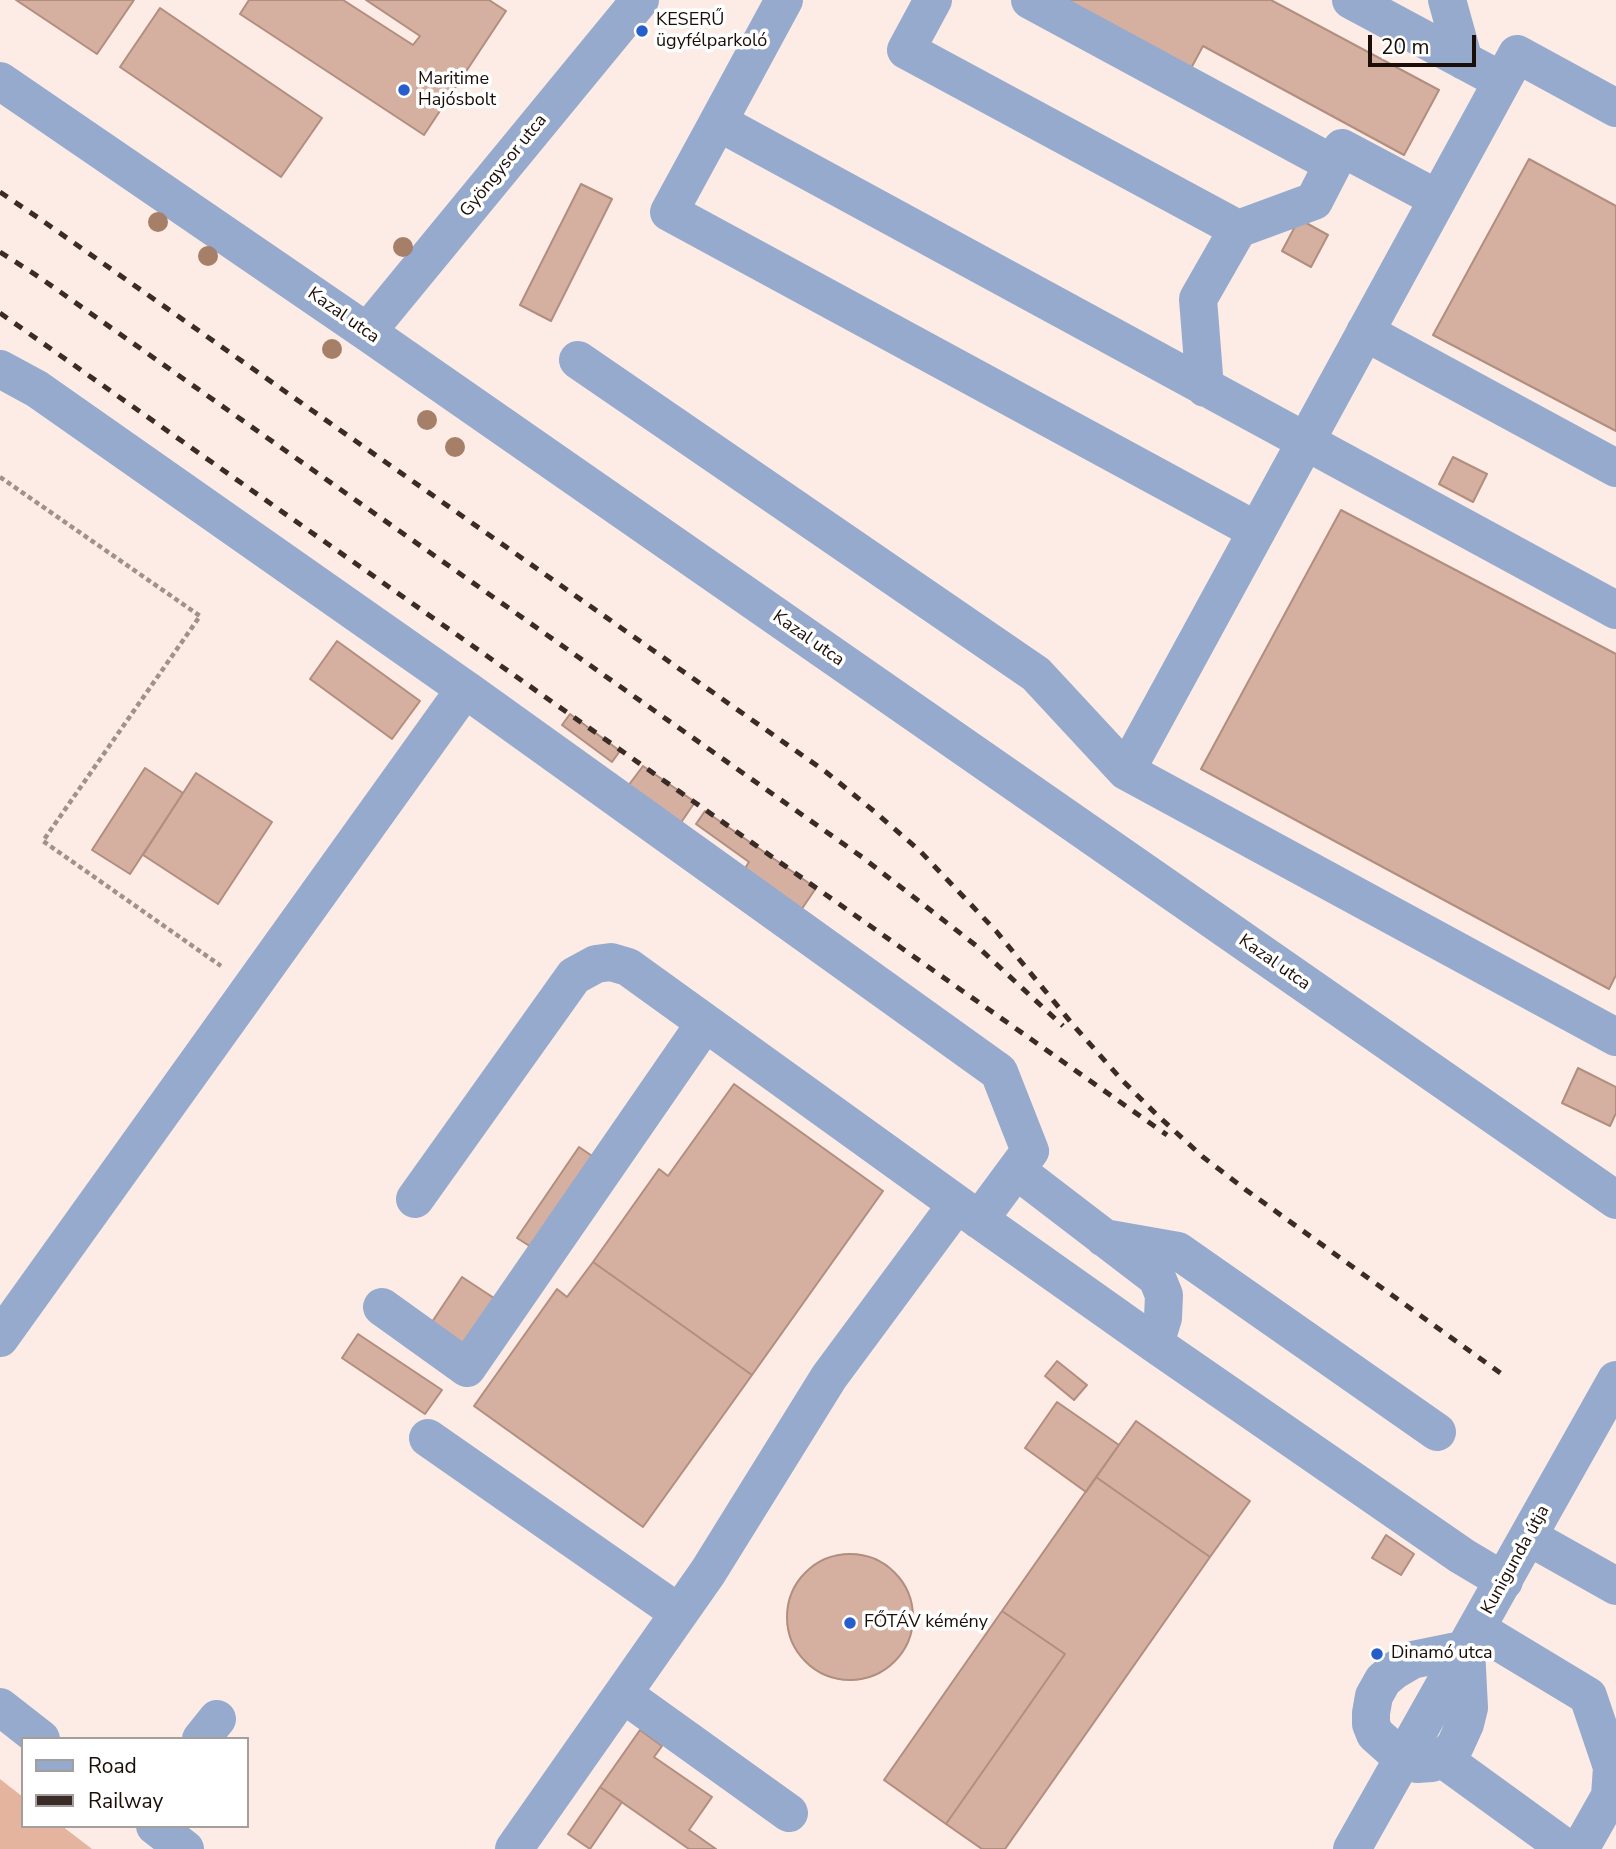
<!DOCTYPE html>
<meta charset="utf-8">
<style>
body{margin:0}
#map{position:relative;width:1616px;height:1849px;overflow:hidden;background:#fcece5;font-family:"Nunito Sans",sans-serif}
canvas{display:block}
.legend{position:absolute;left:21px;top:1737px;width:228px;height:91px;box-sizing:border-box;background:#fff;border:2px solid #a49f9c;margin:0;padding:9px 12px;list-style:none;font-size:21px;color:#1b0e08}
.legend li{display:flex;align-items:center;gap:14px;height:35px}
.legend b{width:35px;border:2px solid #a49f9c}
.scale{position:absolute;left:1368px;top:35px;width:108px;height:32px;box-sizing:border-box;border:4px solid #1b0e08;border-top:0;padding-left:9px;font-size:21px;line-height:24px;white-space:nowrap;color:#1b0e08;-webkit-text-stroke:5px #fff;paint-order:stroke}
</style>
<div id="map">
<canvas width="1616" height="1849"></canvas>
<ul class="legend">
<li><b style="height:9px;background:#96aacd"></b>Road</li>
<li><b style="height:9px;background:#392b25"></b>Railway</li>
</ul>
<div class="scale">20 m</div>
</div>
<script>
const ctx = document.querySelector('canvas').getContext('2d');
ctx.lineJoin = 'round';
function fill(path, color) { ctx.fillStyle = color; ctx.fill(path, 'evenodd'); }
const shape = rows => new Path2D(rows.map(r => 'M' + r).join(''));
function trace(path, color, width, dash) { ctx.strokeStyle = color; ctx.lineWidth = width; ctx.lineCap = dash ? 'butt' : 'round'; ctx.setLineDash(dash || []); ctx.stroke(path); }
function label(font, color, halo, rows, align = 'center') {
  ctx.font = font + ' "Nunito Sans",sans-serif'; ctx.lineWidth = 7; ctx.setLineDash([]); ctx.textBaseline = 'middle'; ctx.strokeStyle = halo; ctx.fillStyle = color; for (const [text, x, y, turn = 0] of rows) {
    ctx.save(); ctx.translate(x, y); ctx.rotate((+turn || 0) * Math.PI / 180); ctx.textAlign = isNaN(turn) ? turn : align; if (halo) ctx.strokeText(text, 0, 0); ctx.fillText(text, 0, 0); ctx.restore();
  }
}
fill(shape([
 [0,1779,23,1797,23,1826,62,1826,92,1849,0,1849]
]), '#e5b49e');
const building = shape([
 [16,0,134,0,97,54,16,0],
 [249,0,343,0,413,45,420,36,366,0,489,0,506,11,424,135,240,14,249,0],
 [1054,0,1271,0,1439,90,1404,155,1203,46,1189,72,1054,0],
 [160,8,322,118,281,177,120,67,160,8],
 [1529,159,1616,206,1616,431,1433,335,1529,159],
 [581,184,612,199,551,321,520,305,581,184],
 [1299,219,1328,235,1311,267,1282,251,1299,219],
 [1453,457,1487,474,1473,502,1439,484,1453,457],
 [1341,510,1616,654,1616,975,1609,989,1201,769,1341,510],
 [337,641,420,701,392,739,310,679,337,641],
 [570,714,620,751,612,762,562,725,570,714],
 [643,766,695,802,678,827,625,790,643,766],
 [145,768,183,793,130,874,92,850,145,768],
 [196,773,272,822,218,904,143,855,196,773],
 [705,811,816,888,799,913,742,873,749,862,696,824,705,811],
 [1578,1068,1616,1087,1616,1113,1610,1126,1562,1103,1578,1068],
 [734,1084,883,1191,752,1375,593,1262,659,1169,668,1176,734,1084],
 [579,1147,601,1162,539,1252,517,1238,579,1147],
 [593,1262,752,1375,643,1527,474,1406,557,1289,567,1297,593,1262],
 [462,1277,497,1300,465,1348,430,1325,462,1277],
 [358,1334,442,1390,425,1414,342,1358,358,1334],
 [1057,1361,1087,1385,1074,1400,1045,1376,1057,1361],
 [1057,1402,1119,1445,1086,1492,1025,1448,1057,1402],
 [1136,1421,1250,1501,1210,1557,1096,1477,1136,1421],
 [1096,1477,1210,1557,1005,1849,982,1849,946,1824,1065,1654,1002,1611,1096,1477],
 [1386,1535,1414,1554,1401,1575,1372,1558,1386,1535],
 '787 1617a63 63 0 1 1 126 0a63 63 0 1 1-126 0Z',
 [1002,1611,1065,1654,946,1824,884,1780,1002,1611],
 [640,1730,662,1746,654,1757,712,1797,689,1830,716,1849,689,1849,600,1787,640,1730],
 [600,1787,622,1802,590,1849,568,1834,600,1787]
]);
fill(building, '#d5af9f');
trace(building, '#b28e7e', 2);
trace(shape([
 [0,477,200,616,43,841,221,966]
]), '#a0918b', 4.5, [5, 3.5]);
trace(shape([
 [784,0,718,122,1616,610],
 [933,0,906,50,1238,229,1314,201,1333,164],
 [1030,0,1333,164,1342,148,1438,199],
 [1351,0,1502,81],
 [1447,0,1464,61],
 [0,81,367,332,1616,1200],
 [1616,108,1517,54,1126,771,1616,1037],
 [718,122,669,212,1257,531],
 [367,332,640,0],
 [1365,332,1616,468],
 [578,360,1036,674,1126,771],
 [0,369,37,389,465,689],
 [1205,388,1198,299,1238,229],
 [1016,1170,1157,1278,1164,1295,1163,1318,1155,1344],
 [415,1199,574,976,596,964,611,962,628,967,957,1204,1155,1344,1462,1556,1504,1581],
 [1104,1238,1178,1251,1437,1432],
 [382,1307,467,1368,705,1023],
 [0,1338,465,689,999,1072,1030,1151,979,1220],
 [428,1438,679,1613],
 [1529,1537,1616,1586],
 [1477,1629,1588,1696,1612,1767,1610,1796,1580,1849],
 [1466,1649,1469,1708,1465,1724,1455,1746,1443,1759,1432,1763,1417,1764,1403,1759,1375,1734,1371,1724,1371,1713,1374,1696,1383,1680,1395,1670,1412,1660,1466,1649],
 [623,1694,789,1813],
 [0,1707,41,1739],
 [201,1739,217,1719],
 [1443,1759,1567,1849],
 [155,1826,185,1849],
 [514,1849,708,1572,829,1377,957,1204],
 [1352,1849,1616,1380]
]), '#96aacd', 38);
trace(shape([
 [0,192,40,219,826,772,875,812,920,851,996,931,1074,1026,1121,1079,1156,1114,1203,1157,1246,1190,1503,1375],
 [0,252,39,277,862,857,978,947,1063,1026],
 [0,313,1167,1135]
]), '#392b25', 5, [9, 9]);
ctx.fillStyle = '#a67f69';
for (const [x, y] of [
 [158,222],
 [403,247],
 [208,256],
 [332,349],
 [427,420],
 [455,447]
]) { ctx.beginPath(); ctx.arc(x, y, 10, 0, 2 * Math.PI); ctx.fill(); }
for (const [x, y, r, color] of [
 [642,31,7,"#265ecb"],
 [404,90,7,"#265ecb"],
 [850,1623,7,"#265ecb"],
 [1377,1654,7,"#265ecb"]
]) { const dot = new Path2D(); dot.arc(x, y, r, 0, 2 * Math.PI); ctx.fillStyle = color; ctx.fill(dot); trace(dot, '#fff', 2.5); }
label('18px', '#1b0e08', '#fff', [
 ["KESERŰ",656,21],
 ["ügyfélparkoló",656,42],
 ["Maritime",418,80],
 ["Hajósbolt",418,101],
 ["FŐTÁV kémény",864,1623],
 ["Dinamó utca",1391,1654]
], 'left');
label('18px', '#1b0e08', '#fff', [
 ["Gyöngysor utca",504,166,-51],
 ["Kazal utca",343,316,35],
 ["Kazal utca",808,639,35],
 ["Kazal utca",1274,963,35],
 ["Kunigunda útja",1516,1560,-61]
]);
</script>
